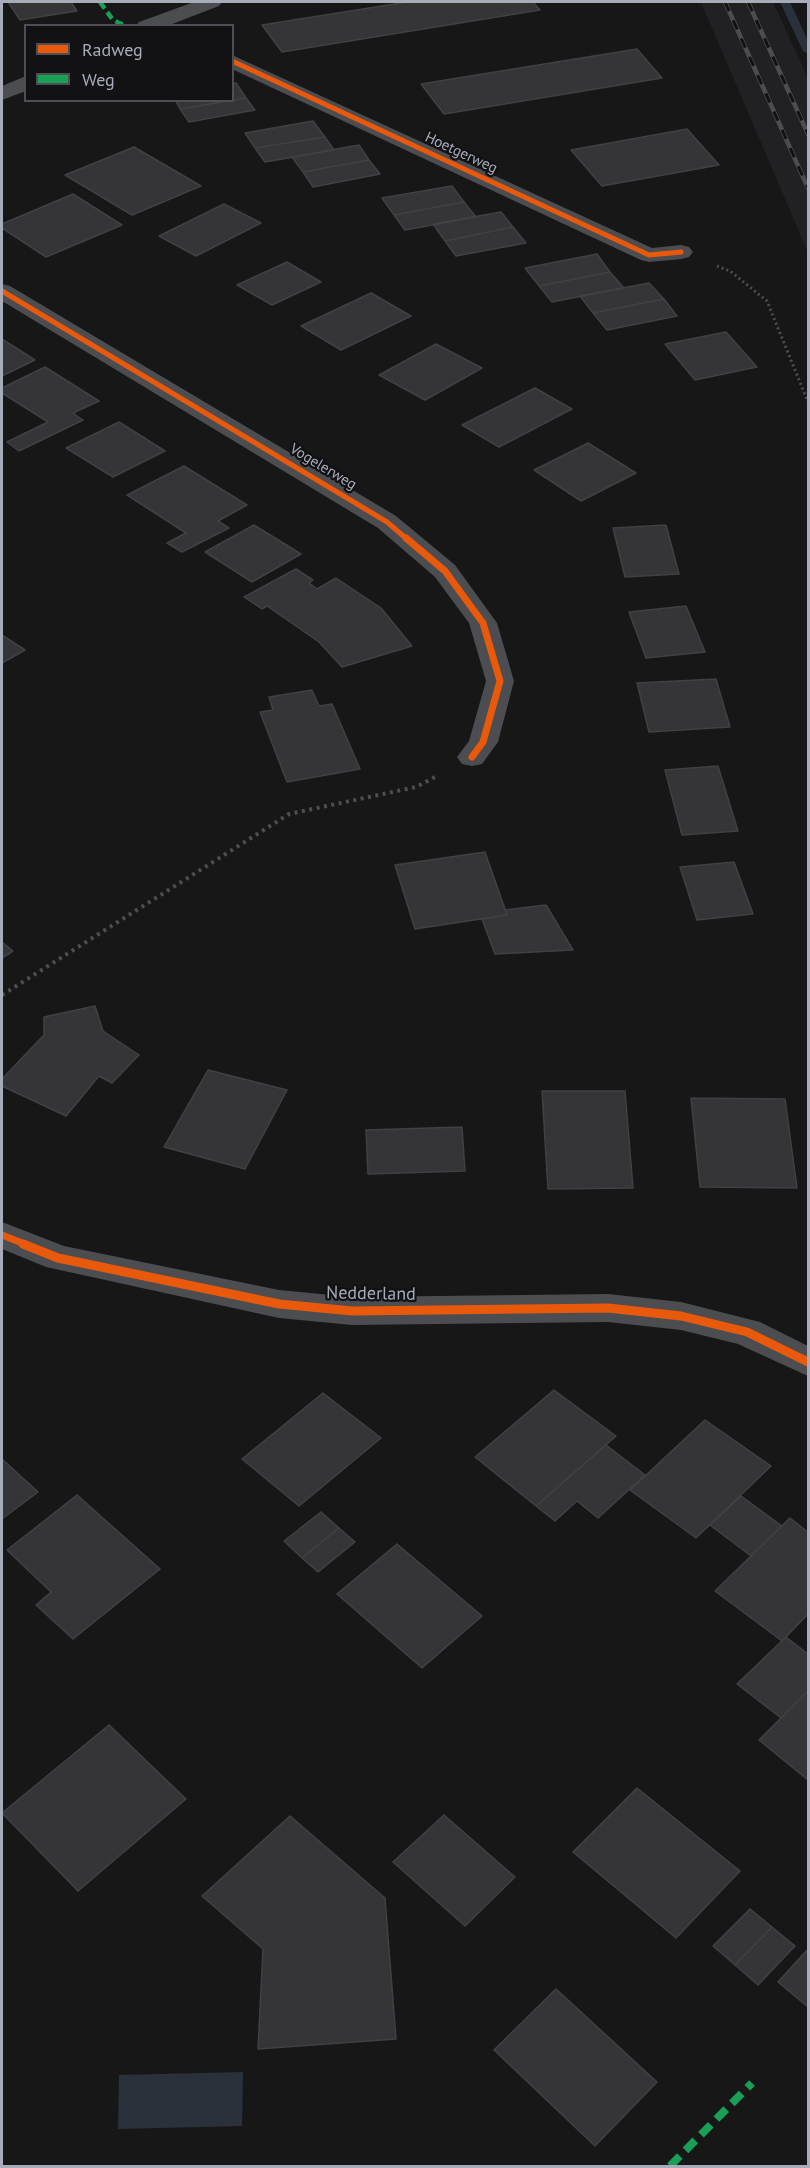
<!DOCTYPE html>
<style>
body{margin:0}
#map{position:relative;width:810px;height:2168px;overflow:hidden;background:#171718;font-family:"PT Sans",sans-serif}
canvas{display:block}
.frame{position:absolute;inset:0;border:3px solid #a8acb9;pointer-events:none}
.legend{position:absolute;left:24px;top:24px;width:210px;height:78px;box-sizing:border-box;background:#121114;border:2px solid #4e4f56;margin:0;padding:8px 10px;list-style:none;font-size:18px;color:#a8acb9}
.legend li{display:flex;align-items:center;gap:12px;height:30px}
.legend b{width:30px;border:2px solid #4e4f56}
</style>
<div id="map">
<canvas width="810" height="2168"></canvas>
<div class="frame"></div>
<ul class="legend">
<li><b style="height:8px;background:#e8590c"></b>Radweg</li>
<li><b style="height:8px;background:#1a9f57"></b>Weg</li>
</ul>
</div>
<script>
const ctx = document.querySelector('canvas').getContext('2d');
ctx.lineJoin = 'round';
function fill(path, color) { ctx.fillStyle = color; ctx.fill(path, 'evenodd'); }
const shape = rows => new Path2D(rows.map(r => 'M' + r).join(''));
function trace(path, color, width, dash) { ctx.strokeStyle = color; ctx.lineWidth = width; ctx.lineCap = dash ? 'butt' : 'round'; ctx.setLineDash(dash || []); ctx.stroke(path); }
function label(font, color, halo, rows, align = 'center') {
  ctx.font = font + ' "PT Sans",sans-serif'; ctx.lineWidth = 4.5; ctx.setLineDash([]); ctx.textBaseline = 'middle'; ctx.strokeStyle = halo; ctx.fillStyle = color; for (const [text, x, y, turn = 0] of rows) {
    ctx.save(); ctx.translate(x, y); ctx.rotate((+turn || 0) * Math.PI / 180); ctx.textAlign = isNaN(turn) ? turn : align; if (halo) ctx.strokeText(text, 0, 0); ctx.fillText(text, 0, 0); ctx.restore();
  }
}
fill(shape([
 [701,2,773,2,808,78,808,253]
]), '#212124');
fill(shape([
 [243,2072,242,2126,118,2129,119,2075]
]), '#2a313a');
fill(shape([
 [780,2,790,2,808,41,808,54,803,51,780,2]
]), '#2a313a');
const building = shape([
 [8,2,71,2,77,11,20,20,8,2],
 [407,2,533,2,540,10,282,52,262,25,407,2],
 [637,49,662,78,444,114,421,84,637,49],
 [236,83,246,98,232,100,232,84,236,83],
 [246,98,255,110,189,122,180,109,246,98],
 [175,100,231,100,180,109,175,100],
 [313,121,325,137,255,148,245,133,313,121],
 [687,129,719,165,602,186,571,150,687,129],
 [325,137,334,150,265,162,255,148,325,137],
 [359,145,369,160,303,172,292,157,359,145],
 [134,147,201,186,132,215,65,175,134,147],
 [369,160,380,174,313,187,303,172,369,160],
 [452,186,464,202,394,215,382,198,452,186],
 [73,194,122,225,46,257,2,228,2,224,73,194],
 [464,202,476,217,405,230,394,215,464,202],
 [224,204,261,223,196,256,159,236,224,204],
 [501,212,513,227,445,241,433,224,501,212],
 [513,227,526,243,456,256,445,241,513,227],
 [597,254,610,272,539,286,525,268,597,254],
 [287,262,321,282,272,305,237,285,287,262],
 [610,272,624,288,552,302,539,286,610,272],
 [649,283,664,299,593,313,580,296,649,283],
 [371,293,411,316,341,350,301,326,371,293],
 [664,299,677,316,607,330,593,313,664,299],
 [726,332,757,367,695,380,665,344,726,332],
 [2,339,35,360,2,376,2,339],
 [436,344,482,368,425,400,379,375,436,344],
 [45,367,99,401,73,413,83,420,19,451,7,442,48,422,2,393,2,388,45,367],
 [535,388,572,409,499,447,462,425,535,388],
 [119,422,165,451,113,477,66,448,119,422],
 [588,443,636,473,581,501,534,470,588,443],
 [184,466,247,505,218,521,229,528,182,552,167,543,186,533,127,495,184,466],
 [254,525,301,554,252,582,205,552,254,525],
 [666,525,679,574,625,577,613,528,666,525],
 [296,569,313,580,309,583,317,589,336,578,381,608,412,646,342,667,319,642,267,606,262,609,244,597,296,569],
 [686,606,705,652,646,658,629,612,686,606],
 [2,635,25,650,2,663,2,635],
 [716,679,730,727,649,732,637,683,716,679],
 [312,690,319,706,332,704,360,769,287,782,260,712,273,710,269,697,312,690],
 [718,766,738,831,682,835,665,770,718,766],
 [485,852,507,915,415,929,395,865,485,852],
 [734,862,753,914,697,920,680,867,734,862],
 [546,905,573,950,495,954,482,919,507,915,505,910,546,905],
 [2,942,13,951,2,958,2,942],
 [95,1006,103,1031,139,1055,112,1083,99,1076,66,1116,2,1086,2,1079,44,1035,44,1017,95,1006],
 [208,1070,287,1090,245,1169,164,1147,208,1070],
 [542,1091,625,1091,633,1188,548,1189,542,1091],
 [691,1098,785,1099,797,1188,700,1187,691,1098],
 [462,1127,465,1171,368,1174,366,1130,462,1127],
 [554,1390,616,1436,536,1506,475,1457,554,1390],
 [323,1393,381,1438,299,1506,242,1459,323,1393],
 [705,1420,771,1466,696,1538,630,1490,705,1420],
 [606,1445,645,1475,598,1518,577,1501,555,1521,536,1506,606,1445],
 [2,1459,38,1492,2,1519,2,1459],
 [77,1495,160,1569,73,1639,36,1605,51,1592,7,1550,77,1495],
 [741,1496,782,1526,751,1556,710,1525,741,1496],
 [321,1512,339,1528,302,1558,284,1541,321,1512],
 [790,1518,808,1532,808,1614,782,1641,715,1591,790,1518],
 [339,1528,355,1542,318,1572,302,1558,339,1528],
 [397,1544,482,1616,422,1668,337,1594,397,1544],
 [786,1637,808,1654,808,1691,781,1718,737,1684,786,1637],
 [808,1691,808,1780,759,1740,808,1691],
 [109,1725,186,1799,78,1891,2,1813,109,1725],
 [637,1788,740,1871,676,1938,573,1852,637,1788],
 [444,1815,515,1877,465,1926,393,1862,444,1815],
 [290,1816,385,1898,396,2039,258,2049,263,1949,202,1896,290,1816],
 [750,1909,772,1927,735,1965,713,1946,750,1909],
 [772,1927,795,1946,758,1985,735,1965,772,1927],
 [808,1949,808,2007,778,1982,808,1949],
 [556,1989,657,2082,595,2146,494,2050,556,1989]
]);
fill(building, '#353537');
trace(building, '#404144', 1.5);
trace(shape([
 [717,266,730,271,767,301,808,402]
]), '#4d4e52', 3, [2, 3]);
trace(shape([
 [2,995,289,814,416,787,435,777]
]), '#4d4e52', 4, [3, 4.5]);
fill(shape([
 [194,2,222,2,219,6,167,26,136,26,139,22,194,2],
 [232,55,652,248,681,245,689,247,693,252,689,257,681,259,649,262,641,260,232,69,232,55],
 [26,76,26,91,2,100,2,86,26,76],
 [2,284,10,286,396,516,455,565,497,623,514,681,498,742,482,764,472,766,462,764,457,757,469,741,486,681,469,623,435,577,378,528,2,301,2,284],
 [2,1222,64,1246,279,1290,352,1297,608,1294,681,1302,760,1322,808,1346,808,1376,738,1344,681,1330,608,1322,352,1325,279,1318,46,1267,2,1249,2,1222]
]), '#4b4d51');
const rail = shape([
 [725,2,808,188],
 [748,2,808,134]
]);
trace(rail, '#4b4d50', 4.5);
trace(rail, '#121114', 3, [10]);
trace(shape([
 [100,2,113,20,126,26]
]), '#1a9f57', 4.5, [8, 4.5]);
trace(shape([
 [670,2166,752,2083]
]), '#1a9f57', 8, [14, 8]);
trace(shape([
 [232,61,649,255,681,252],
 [2,291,387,522,408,540]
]), '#e8590c', 5);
trace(shape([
 [406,538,445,571,483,623,500,681,483,742,472,757],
 [2,1235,27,1245]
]), '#e8590c', 7);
trace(shape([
 [23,1244,58,1258,279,1304,352,1311,608,1308,681,1316,747,1332,808,1362]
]), '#e8590c', 9);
label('15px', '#a8acb9', '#121114', [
 ["Hoetgerweg",461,153,25],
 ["Vogelerweg",323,467,31]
]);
label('18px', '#a8acb9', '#121114', [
 ["Nedderland",371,1294,1]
]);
</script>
